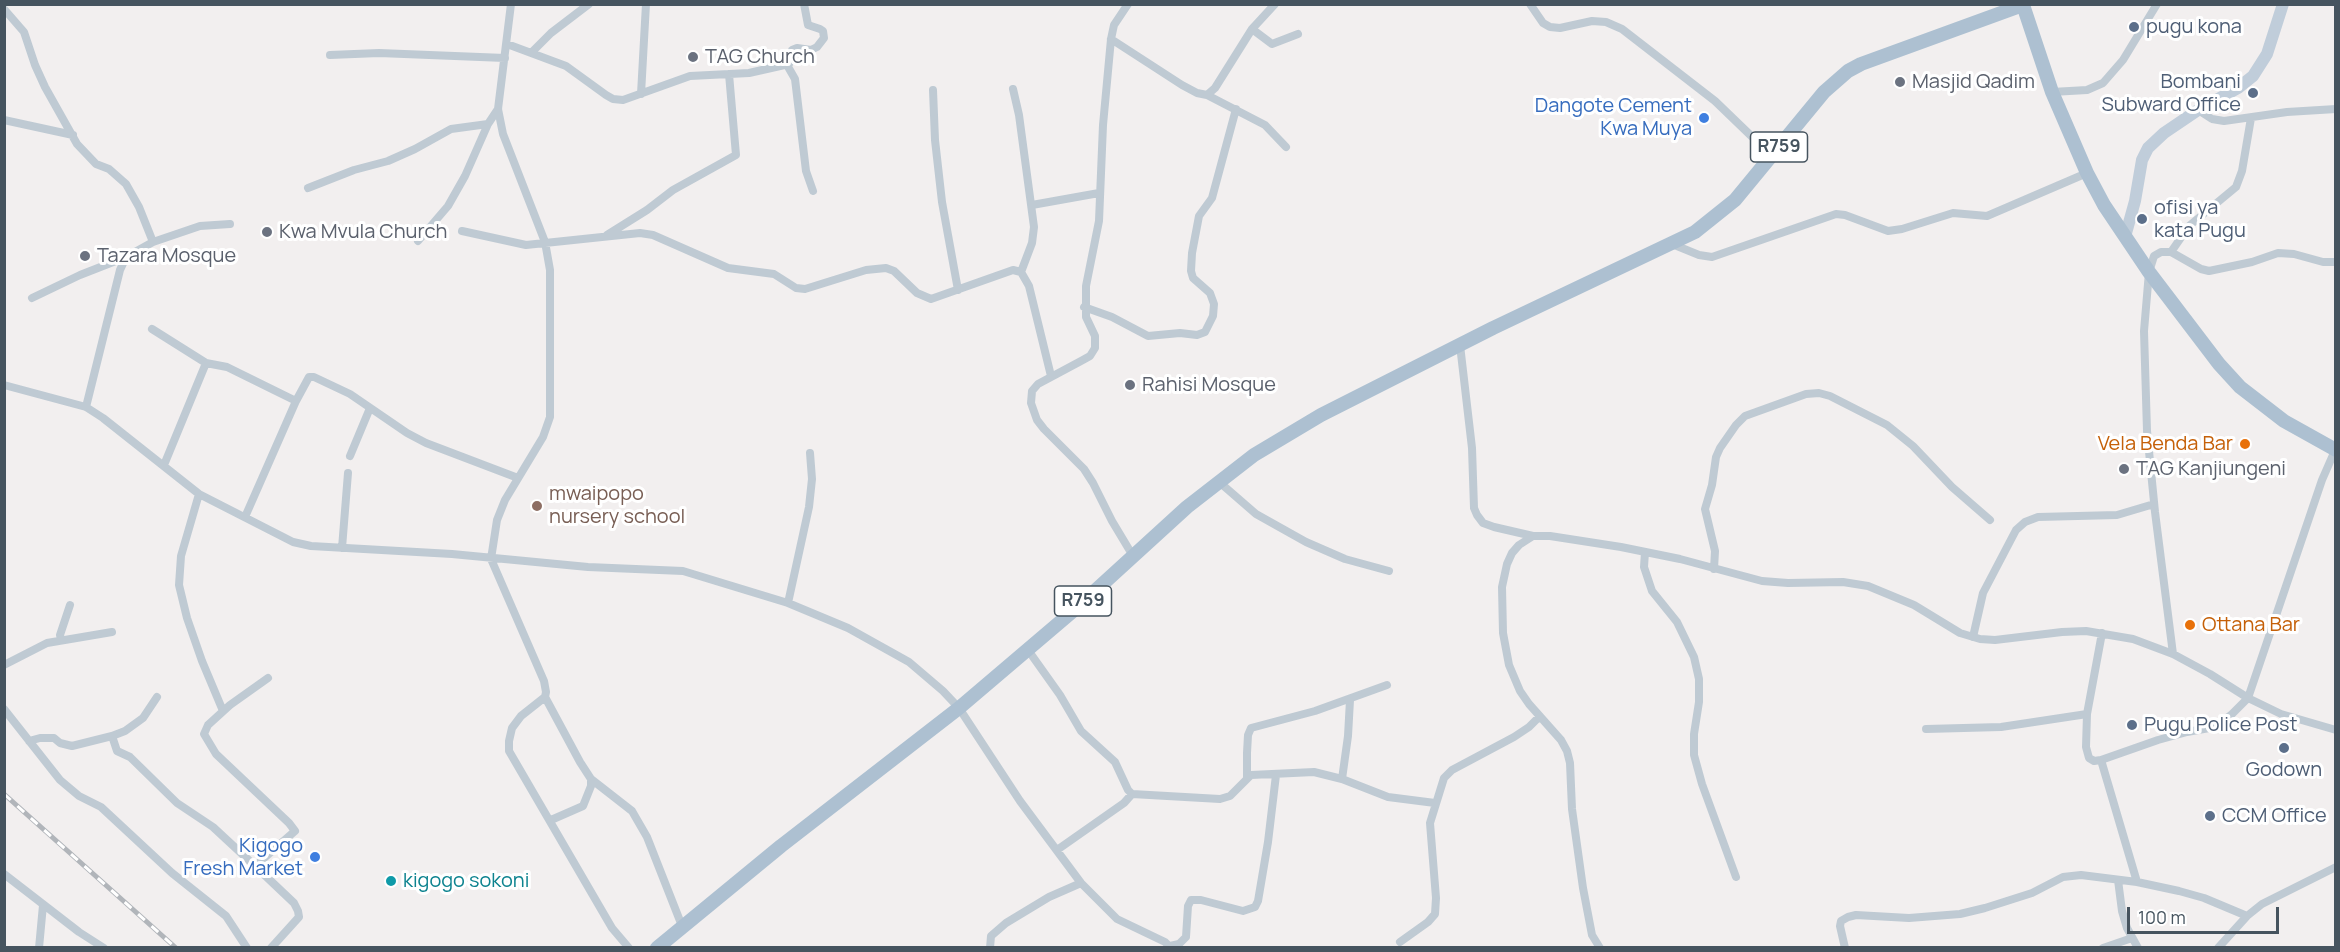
<!DOCTYPE html>
<style>
body{margin:0}
#map{position:relative;width:2340px;height:952px;overflow:hidden;background:#f2efef;font-family:Manrope,sans-serif}
canvas{display:block}
.frame{position:absolute;inset:0;border:6px solid #46545f;pointer-events:none}
.scale{position:absolute;left:2127px;top:907px;width:152px;height:27px;box-sizing:border-box;border:3px solid #46545f;border-top:0;padding-left:8px;font-size:18px;line-height:21px;white-space:nowrap;color:#46545f;-webkit-text-stroke:4px #fff;paint-order:stroke}
</style>
<div id="map">
<canvas width="2340" height="952"></canvas>
<div class="frame"></div>
<div class="scale">100 m</div>
</div>
<script>
const ctx = document.querySelector('canvas').getContext('2d');
ctx.lineJoin = 'round';
const shape = rows => new Path2D(rows.map(r => 'M' + r).join(''));
function trace(path, color, width, dash) { ctx.strokeStyle = color; ctx.lineWidth = width; ctx.lineCap = dash ? 'butt' : 'round'; ctx.setLineDash(dash || []); ctx.stroke(path); }
function label(font, color, halo, rows, align = 'center') {
  ctx.font = font + ' Manrope,sans-serif'; ctx.lineWidth = 6; ctx.setLineDash([]); ctx.textBaseline = 'middle'; ctx.strokeStyle = halo; ctx.fillStyle = color; for (const [text, x, y, turn = 0] of rows) {
    ctx.save(); ctx.translate(x, y); ctx.rotate((+turn || 0) * Math.PI / 180); ctx.textAlign = isNaN(turn) ? turn : align; if (halo) ctx.strokeText(text, 0, 0); ctx.fillText(text, 0, 0); ctx.restore();
  }
}
trace(shape([
 [511,4,498,109,503,134,545,242,550,270,550,417,543,437,505,500,497,520,491,559,544,681,546,692,545,697,521,716,512,728,509,741,509,751,612,928,629,948],
 [1128,4,1114,25,1111,39,1103,125,1099,221,1086,286,1086,317,1095,336,1095,348,1090,356,1081,361,1038,384,1032,391,1031,403,1037,420,1044,429,1084,469,1093,483,1112,521,1133,556],
 [1530,4,1543,23,1550,27,1560,28,1592,21,1606,22,1622,29,1715,101,1772,156],
 [4,9,24,32,35,65,45,87,77,144,96,164,109,169,126,184,139,207,153,242],
 [1252,29,1272,44,1298,34],
 [1111,39,1182,85,1197,93,1207,95,1215,88,1252,29,1275,4],
 [507,44,566,66,606,95,613,99,623,100,690,76,749,73,789,64,792,59,792,50,797,48,811,50,817,47,824,38,823,31,820,29,808,25,804,4],
 [532,52,551,33,589,4],
 [330,55,379,53,505,58],
 [787,65,795,79,806,171,813,191],
 [1013,89,1019,115,1034,227,1032,243,1021,272],
 [933,90,935,140,942,202,958,290],
 [2052,92,2087,90,2103,83,2123,60,2157,4],
 [641,94,646,4],
 [1207,95,1265,125,1286,147],
 [2198,110,2212,119,2224,121,2287,112,2336,109],
 [4,120,73,135],
 [308,188,354,170,388,161,415,149,451,129,488,124,498,109],
 [1032,205,1099,193],
 [462,231,526,245,640,233,653,235,728,268,774,274,796,288,805,289,866,270,886,268,894,271,917,293,931,299,1013,270,1021,272,1029,286,1051,376],
 [607,235,647,210,673,190,736,155,729,74],
 [418,241,448,206,465,176,488,124],
 [1672,244,1699,255,1712,257,1836,214,1845,215,1888,231,1902,229,1953,213,1987,216,2087,173],
 [2171,252,2189,226,2236,187,2242,171,2251,118],
 [32,298,80,275,126,257,153,242,200,226,230,224],
 [1084,307,1112,317,1148,336,1180,333,1197,335,1205,332,1213,316,1214,304,1210,293,1193,278,1191,271,1192,253,1199,216,1212,198,1236,109],
 [152,329,206,363,227,367,296,401,309,377,314,377,350,394,407,433,426,443,518,478],
 [1460,345,1472,448,1474,508,1477,515,1483,523,1494,527,1533,536],
 [4,385,86,407,103,418,199,494,293,542,311,546,452,554,588,567,683,571,788,603,848,628,909,662,943,691,959,708,1020,801,1081,883,1117,919,1165,942,1171,948],
 [86,407,120,270,126,257],
 [350,456,370,408],
 [164,465,206,363],
 [1218,481,1256,514,1306,542,1345,559,1389,571],
 [199,494,181,556,179,585,187,618,202,661,223,711],
 [245,517,296,401],
 [342,548,348,473],
 [1645,552,1644,567,1652,591,1677,622,1694,657,1699,679,1699,702,1694,734,1694,755,1702,784,1736,877],
 [1714,569,1715,551,1705,509,1712,485,1716,457,1720,448,1736,425,1745,416,1806,394,1819,393,1830,396,1887,425,1913,446,1952,487,1990,520],
 [788,603,809,507,812,479,810,453],
 [2102,633,2087,714,2086,747,2089,758,2094,761,2101,760,2158,740,2187,732,2215,727,2231,715,2248,698,2322,480,2336,448],
 [1973,637,1983,593,2016,530,2025,522,2038,517,2117,515,2154,504],
 [61,640,60,635,70,605],
 [1028,650,1060,695,1081,731,1115,762,1128,790,1132,794,1220,799,1230,796,1251,775,1314,772,1342,779,1388,797,1435,803],
 [2173,654,2155,512,2147,431,2144,331,2149,272,2154,256,2161,252,2171,252,2201,269,2209,271,2252,262,2278,253,2294,254,2323,262,2336,262],
 [4,665,47,643,112,632],
 [268,678,230,705,208,725,204,734,216,754,289,823,295,831,255,866,294,903,298,911,299,917,271,948],
 [545,697,580,762,591,779,591,786,583,806,551,820],
 [4,709,60,780,79,796,101,807,172,873,226,916,247,948],
 [1926,729,2001,727,2087,714],
 [112,736,125,731,143,718,157,697],
 [29,741,40,738,54,738,60,743,72,746,112,736,117,751,130,757,177,803,213,827,255,866],
 [2101,760,2137,882],
 [1247,777,1247,753,1248,735,1251,728,1315,711,1387,685],
 [591,779,632,811,647,837,682,926],
 [1342,779,1348,736,1350,700],
 [1057,850,1124,803,1132,794],
 [4,874,79,932,104,948],
 [2118,880,2122,911,2127,928,2138,948],
 [1400,942,1428,922,1435,914,1436,898,1430,823,1444,778,1452,770,1514,737,1529,727,1539,717],
 [1170,946,1179,944,1186,937,1188,906,1191,900,1201,900,1243,911,1255,907,1258,901,1268,842,1276,775],
 [39,948,43,905],
 [990,948,991,936,1006,923,1049,897,1081,883],
 [1600,948,1592,935,1583,888,1572,809,1570,763,1567,751,1561,740,1529,704,1520,691,1509,665,1503,633,1502,587,1507,564,1512,553,1519,545,1533,536,1550,536,1621,547,1680,559,1762,581,1788,583,1843,582,1868,586,1914,605,1960,633,1980,639,1995,640,2062,632,2086,631,2133,639,2173,654,2210,674,2248,698,2281,714,2336,730],
 [1845,948,1840,926,1841,921,1848,917,1856,915,1909,918,1960,914,1985,908,2032,893,2063,877,2081,875,2137,882,2179,891,2204,898,2247,916],
 [2103,948,2132,938],
 [2218,948,2247,916,2262,904,2336,867]
]), '#bfcad3', 8);
trace(shape([
 [2125,237,2135,201,2142,160,2148,148,2164,133,2198,110,2238,88,2253,76,2267,54,2283,4]
]), '#c0cdda', 12);
trace(shape([
 [657,948,781,846,959,708,1073,611,1187,507,1254,455,1321,415,1493,328,1695,232,1735,200,1824,92,1848,71,1861,64,2023,5,2052,92,2087,173,2104,205,2149,272,2219,364,2240,387,2284,421,2336,450]
]), '#adc0d1', 14);
const rail = shape([
 [4,794,176,948]
]);
trace(rail, '#b1b5ba', 5);
trace(rail, '#fff', 3, [9]);
for (const [x, y, r, color] of [
 [2134,27,6,"#5c6f8a"],
 [693,57,6,"#6b7280"],
 [1900,82,6,"#6b7280"],
 [2253,93,6,"#5c6f8a"],
 [1704,118,6,"#3f7fe0"],
 [2142,219,6,"#5c6f8a"],
 [267,232,6,"#6b7280"],
 [85,256,6,"#6b7280"],
 [1130,385,6,"#6b7280"],
 [2245,444,6,"#e8710a"],
 [2124,469,6,"#6b7280"],
 [537,506,6,"#8d6e63"],
 [2190,625,6,"#e8710a"],
 [2132,725,6,"#5c6f8a"],
 [2284,748,6,"#5c6f8a"],
 [2210,816,6,"#5c6f8a"],
 [315,857,6,"#3f7fe0"],
 [391,881,6,"#0f9aa8"]
]) { const dot = new Path2D(); dot.arc(x, y, r, 0, 2 * Math.PI); ctx.fillStyle = color; ctx.fill(dot); trace(dot, '#fff', 2); }
for (const [x, y, w] of [
 [1779,147,57],
 [1083,601,57]
]) { const box = new Path2D(); box.roundRect(x - w / 2, y - 15, w, 30, 4.5); ctx.fillStyle = '#fff'; ctx.fill(box); trace(box, '#46545f', 1.5); }
label('bold 18px', '#46545f', null, [
 ["R759",1779,147],
 ["R759",1083,601]
]);
label('20px', '#4e5e75', '#fff', [
 ["pugu kona",2146,27],
 ["Bombani",2241,82,"right"],
 ["Subward Office",2241,105,"right"],
 ["ofisi ya",2154,208],
 ["kata Pugu",2154,231],
 ["Pugu Police Post",2144,725],
 ["Godown",2284,770,"center"],
 ["CCM Office",2222,816]
], 'left');
label('20px', '#5b616d', '#fff', [
 ["TAG Church",705,57],
 ["Masjid Qadim",1912,82],
 ["Kwa Mvula Church",279,232],
 ["Tazara Mosque",97,256],
 ["Rahisi Mosque",1142,385],
 ["TAG Kanjiungeni",2136,469]
], 'left');
label('20px', '#366cbe', '#fff', [
 ["Dangote Cement",1692,106],
 ["Kwa Muya",1692,129],
 ["Kigogo",303,846],
 ["Fresh Market",303,869]
], 'right');
label('20px', '#c56008', '#fff', [
 ["Vela Benda Bar",2233,444],
 ["Ottana Bar",2202,625,"left"]
], 'right');
label('20px', '#785e54', '#fff', [
 ["mwaipopo",549,494],
 ["nursery school",549,517]
], 'left');
label('20px', '#0d838f', '#fff', [
 ["kigogo sokoni",403,881]
], 'left');
</script>
